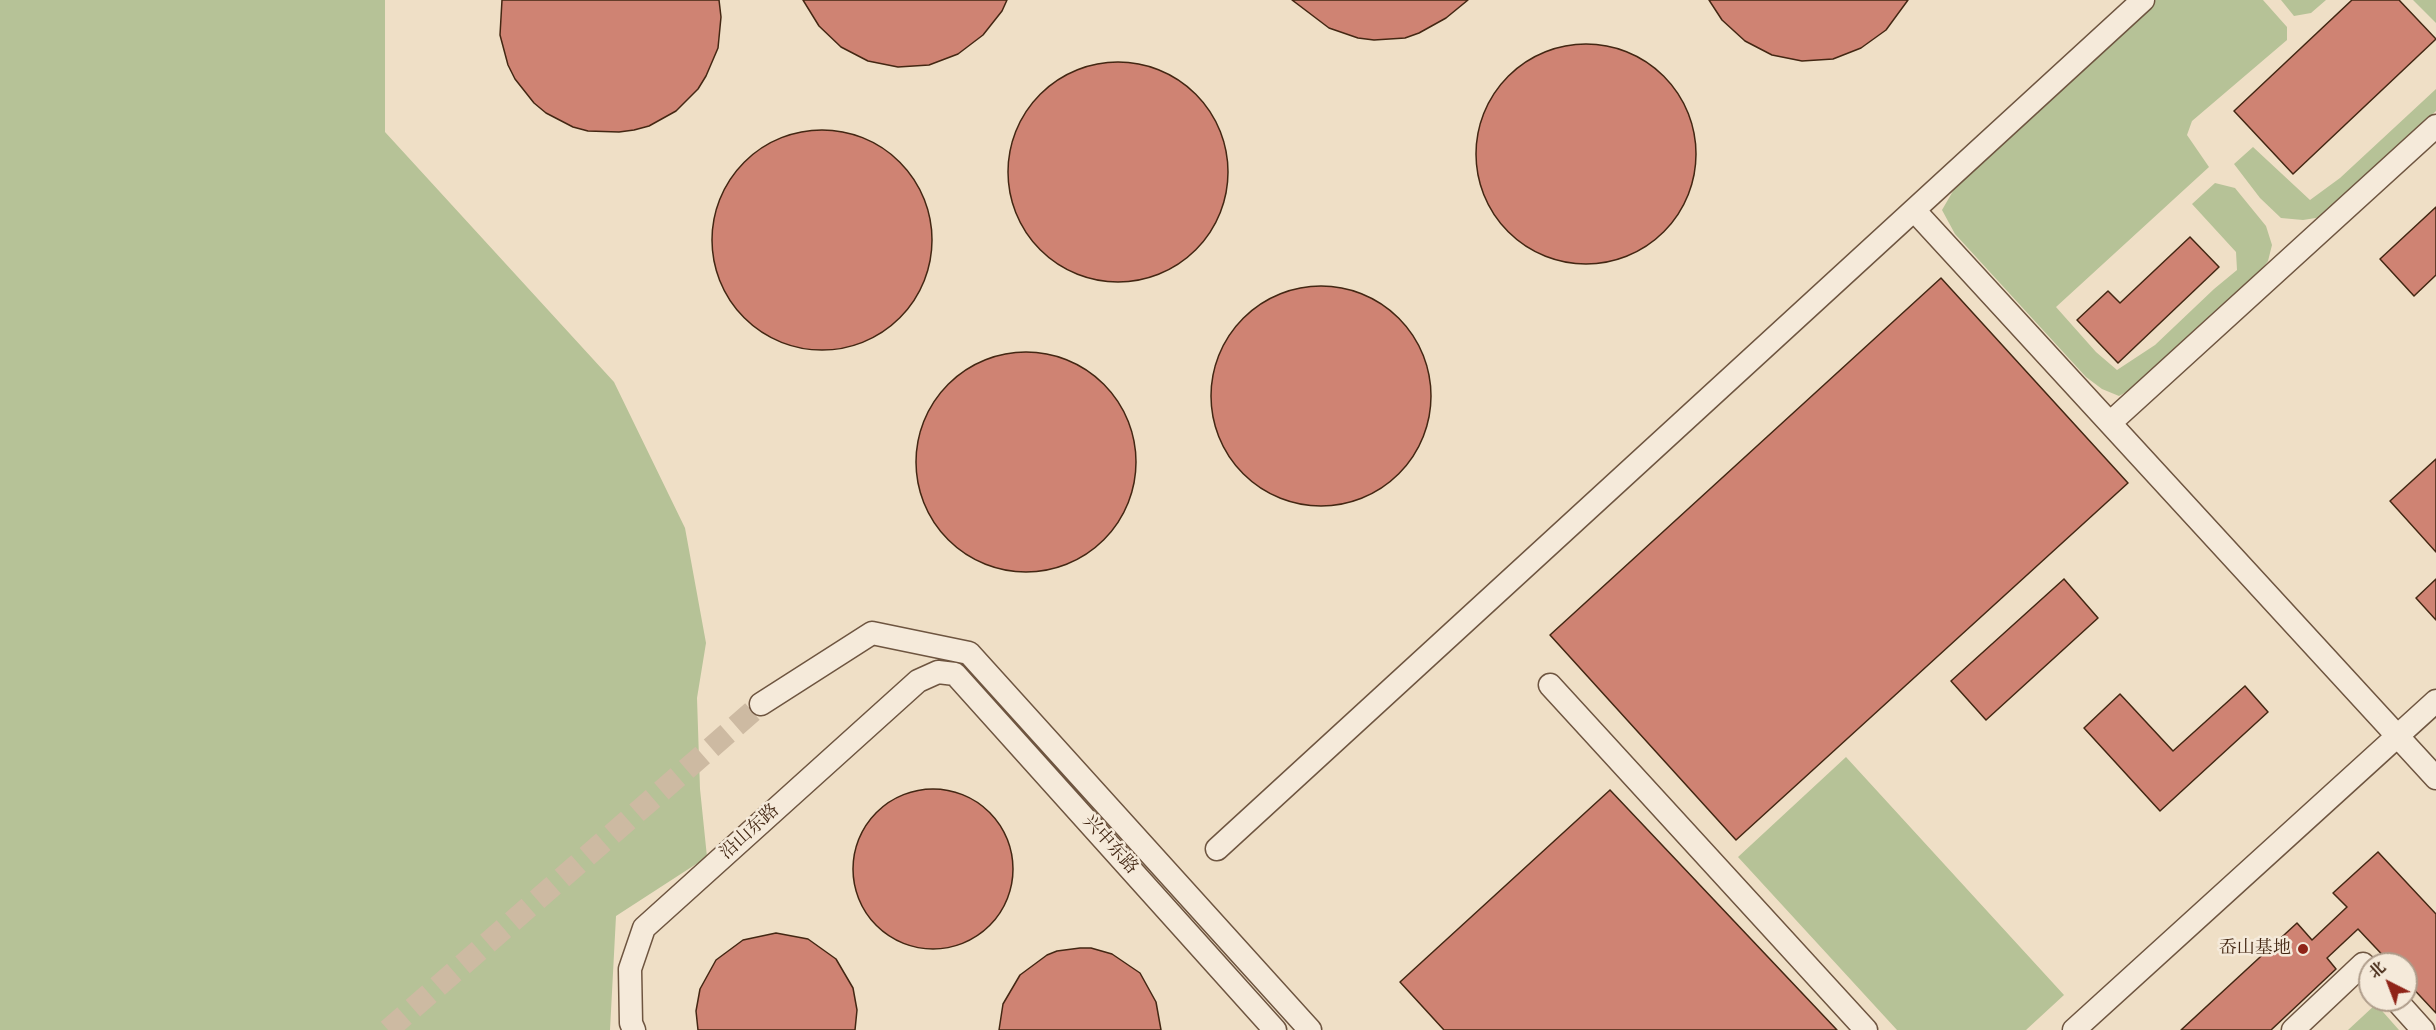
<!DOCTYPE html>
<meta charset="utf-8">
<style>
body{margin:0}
#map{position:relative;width:2436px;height:1030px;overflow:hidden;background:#efdfc6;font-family:Alegreya,"Noto Serif SC",serif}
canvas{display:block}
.north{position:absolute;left:2358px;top:952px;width:60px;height:60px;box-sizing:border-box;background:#f5eada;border:2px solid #ae9c8a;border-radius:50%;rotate:318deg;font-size:16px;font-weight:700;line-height:24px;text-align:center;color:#432713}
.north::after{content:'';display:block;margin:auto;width:21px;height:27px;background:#8f2418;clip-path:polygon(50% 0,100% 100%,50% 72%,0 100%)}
</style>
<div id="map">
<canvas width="2436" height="1030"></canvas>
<div class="north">北</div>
</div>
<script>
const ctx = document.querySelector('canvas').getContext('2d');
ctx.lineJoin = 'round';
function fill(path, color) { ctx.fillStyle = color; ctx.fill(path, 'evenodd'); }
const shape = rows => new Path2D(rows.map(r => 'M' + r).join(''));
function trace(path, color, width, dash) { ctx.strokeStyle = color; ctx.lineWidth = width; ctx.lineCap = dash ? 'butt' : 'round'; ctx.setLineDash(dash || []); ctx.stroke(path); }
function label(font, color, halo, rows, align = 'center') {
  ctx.font = font + ' Alegreya,"Noto Serif SC",serif'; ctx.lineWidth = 5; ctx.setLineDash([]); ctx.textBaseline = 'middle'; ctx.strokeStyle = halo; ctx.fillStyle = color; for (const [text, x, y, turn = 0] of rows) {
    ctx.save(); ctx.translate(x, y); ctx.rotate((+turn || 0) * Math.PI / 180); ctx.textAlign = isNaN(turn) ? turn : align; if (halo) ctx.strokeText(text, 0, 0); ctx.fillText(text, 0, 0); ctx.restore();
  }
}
fill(shape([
 [0,0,385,0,385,132,614,382,685,528,706,643,697,698,700,789,707,857,616,916,610,1030,0,1030],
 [2156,0,2263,0,2287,27,2287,40,2192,121,2187,135,2209,167,2056,307,2096,352,2117,370,2155,345,2214,289,2237,270,2236,252,2192,204,2215,183,2235,188,2266,226,2272,245,2268,261,2252,281,2137,386,2119,396,2102,389,2086,377,1955,234,1942,210,1960,179],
 [2281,0,2326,0,2311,13,2294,16],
 [2413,0,2436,0,2436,23],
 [2436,89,2436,111,2322,217,2303,220,2281,218,2260,198,2234,164,2253,147,2310,200,2340,178],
 [1846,757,2064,995,2026,1030,1897,1030,1738,857],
 [2376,1004,2399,1030,2348,1030]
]), '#b6c297');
const building = shape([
 [502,0,719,0,721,17,718,48,706,76,698,89,676,111,649,126,634,130,619,132,588,131,573,127,546,113,534,103,515,79,508,65,500,35,502,0],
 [803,0,1007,0,1002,11,983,35,958,54,929,65,898,67,868,61,841,47,819,26,803,0],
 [1292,0,1468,0,1446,18,1419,33,1405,38,1374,40,1358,38,1329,28,1292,0],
 [1709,0,1908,0,1886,30,1861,48,1833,59,1802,61,1772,55,1745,41,1722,20,1709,0],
 [2352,0,2399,0,2436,39,2293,174,2234,111,2352,0],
 '1476 154a110 110 0 1 1 220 0a110 110 0 1 1-220 0Z',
 '1008 172a110 110 0 1 1 220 0a110 110 0 1 1-220 0Z',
 '712 240a110 110 0 1 1 220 0a110 110 0 1 1-220 0Z',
 [2436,207,2436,275,2414,296,2380,259,2436,207],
 [2190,237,2219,267,2118,363,2077,320,2108,291,2120,303,2190,237],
 [1941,278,2128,483,1736,840,1550,635,1941,278],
 '1211 396a110 110 0 1 1 220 0a110 110 0 1 1-220 0Z',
 '916 462a110 110 0 1 1 220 0a110 110 0 1 1-220 0Z',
 [2436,459,2436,552,2390,501,2436,459],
 [2064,579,2098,618,1986,720,1951,681,2064,579],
 [2436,579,2436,620,2416,598,2436,579],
 [2245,686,2268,712,2160,811,2084,728,2120,694,2173,751,2245,686],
 '853 869a80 80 0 1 1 160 0a80 80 0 1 1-160 0Z',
 [1610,790,1837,1030,1444,1030,1400,982,1610,790],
 [2378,852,2436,914,2436,1013,2406,981,2406,964,2391,964,2358,929,2327,958,2336,969,2271,1030,2181,1030,2297,923,2312,940,2347,907,2333,893,2378,852],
 [776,933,808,939,836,959,853,988,857,1010,855,1030,698,1030,696,1011,700,989,716,960,743,940,776,933],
 [1080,948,1091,948,1112,954,1140,973,1156,1002,1161,1030,999,1030,1003,1004,1020,975,1047,955,1057,951,1080,948]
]);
fill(building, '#cf8373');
trace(building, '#432713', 1.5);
trace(shape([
 [388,1030,761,704]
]), '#cdbaa2', 22, [22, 11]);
const minor = shape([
 [1914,210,2436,778],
 [2110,423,2436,126],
 [1550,685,1866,1030],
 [761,704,872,633,969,653,1310,1030],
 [1217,849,2143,0],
 [2396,1000,2423,1030],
 [634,1030,631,1023,630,969,644,928,918,681,938,672,955,674,1275,1030],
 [2074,1030,2436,701],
 [2293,1030,2363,964,2370,971]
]);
trace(minor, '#6e5540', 25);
trace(minor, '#f5eada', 22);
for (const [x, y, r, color] of [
 [2303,949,6,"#8f2418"]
]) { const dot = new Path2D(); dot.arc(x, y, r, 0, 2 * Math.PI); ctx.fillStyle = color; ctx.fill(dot); trace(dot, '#f5eada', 2); }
label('18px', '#432713', '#f5eada', [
 ["沿山东路",750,832,-42],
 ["兴中东路",1110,845,48]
]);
label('18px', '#432713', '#f5eada', [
 ["岙山基地",2291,949]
], 'right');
</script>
